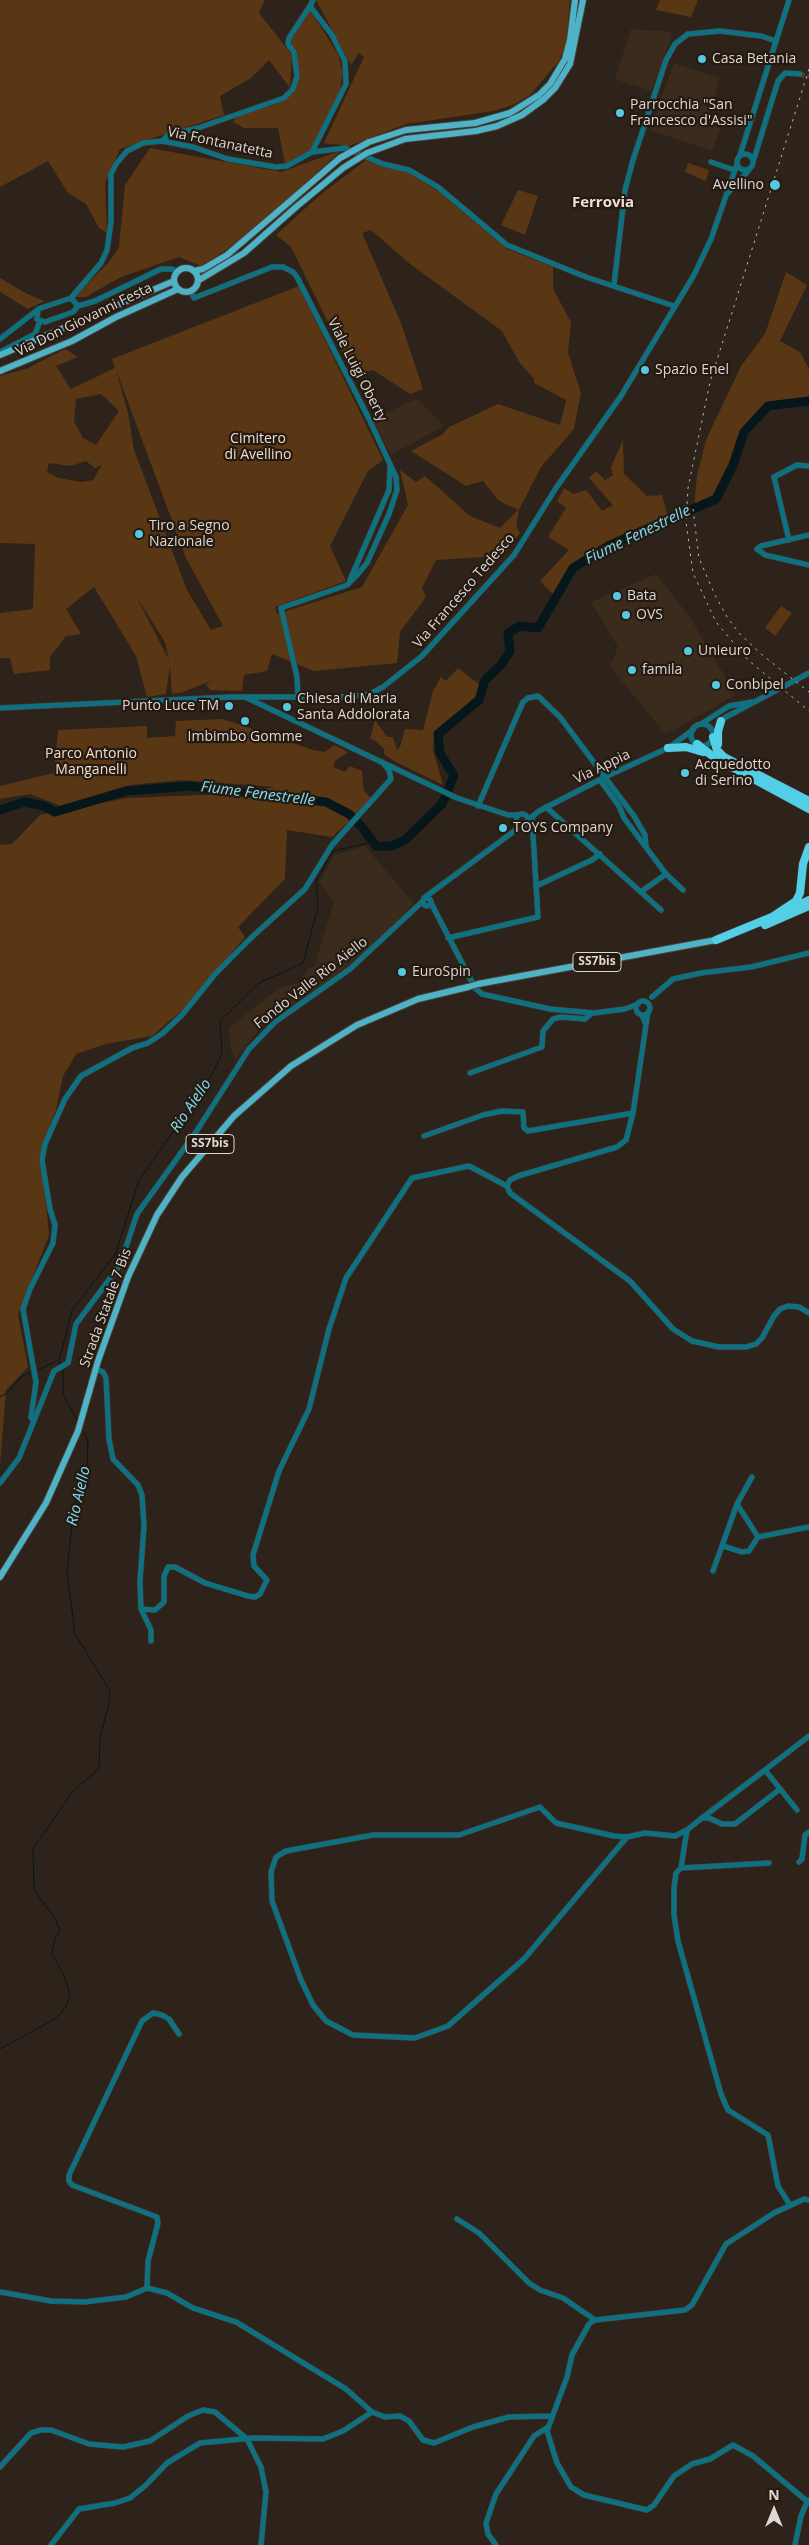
<!DOCTYPE html>
<style>
body{margin:0}
#map{position:relative;width:809px;height:2545px;overflow:hidden;background:#2e231a;font-family:"Open Sans",sans-serif}
canvas{display:block}
.north{position:absolute;left:749px;top:2485px;width:50px;height:50px;-webkit-text-stroke:4px #241a11;paint-order:stroke;rotate:0deg;font-size:14px;font-weight:700;line-height:20px;text-align:center;color:#dfd8d2}
.north::after{content:'';display:block;margin:auto;width:18px;height:22px;background:#dfd8d2;clip-path:polygon(50% 0,100% 100%,50% 72%,0 100%)}
</style>
<div id="map">
<canvas width="809" height="2545"></canvas>
<div class="north">N</div>
</div>
<script>
const ctx = document.querySelector('canvas').getContext('2d');
ctx.lineJoin = 'round';
function fill(path, color) { ctx.fillStyle = color; ctx.fill(path, 'evenodd'); }
const shape = rows => new Path2D(rows.map(r => 'M' + r).join(''));
function trace(path, color, width, dash) { ctx.strokeStyle = color; ctx.lineWidth = width; ctx.lineCap = dash ? 'butt' : 'round'; ctx.setLineDash(dash || []); ctx.stroke(path); }
function label(font, color, halo, rows, align = 'center') {
  ctx.font = font + ' "Open Sans",sans-serif'; ctx.lineWidth = 4.5; ctx.setLineDash([]); ctx.textBaseline = 'middle'; ctx.strokeStyle = halo; ctx.fillStyle = color; for (const [text, x, y, turn = 0] of rows) {
    ctx.save(); ctx.translate(x, y); ctx.rotate((+turn || 0) * Math.PI / 180); ctx.textAlign = isNaN(turn) ? turn : align; if (halo) ctx.strokeText(text, 0, 0); ctx.fillText(text, 0, 0); ctx.restore();
  }
}
fill(shape([
 [631,29,670,32,672,36,651,91,615,79],
 [674,63,720,78,707,120,721,128,712,151,650,130],
 [417,399,444,426,391,455,372,419],
 [656,574,689,616,736,695,666,734,610,667,618,647,591,602],
 [365,846,414,904,376,943,335,976,259,1030,236,1059,231,1051,229,1028,279,988,298,983,309,968,314,967,334,902,319,883,334,855]
]), '#3b2b1d');
fill(shape([
 [0,0,265,0,259,13,292,55,290,88,269,60,251,78,220,96,224,115,120,149,105,183,107,233,99,228,86,204,68,193,48,161,0,187],
 [316,0,570,0,566,44,559,61,530,95,513,105,493,111,406,124,349,146,324,143,364,57,359,53,351,65],
 [660,0,698,0,691,17,656,10],
 [310,10,338,54,343,73,340,90,312,149,285,164,278,128,244,128,233,122,236,117,277,104,292,94,298,83,299,69,291,41,292,35],
 [150,148,281,172,342,150,243,239,201,266,179,257,121,277,86,297,74,297,109,262,119,247,125,185],
 [366,160,409,173,438,191,507,249,553,267,553,289,571,322,568,353,581,393,574,429,541,467,519,510,516,526,520,533,502,556,436,560,422,588,426,597,400,632,397,663,314,671,272,654,267,671,244,675,242,691,210,690,206,684,213,680,183,692,172,694,170,666,166,694,147,697,136,656,94,587,66,609,81,634,66,636,50,657,50,670,14,674,10,658,0,658,0,613,33,609,35,544,0,543,0,376,28,368,65,349,78,357,56,366,71,389,115,368,112,359,299,286,383,460,368,471,330,546,346,581,275,607,277,614,362,587,408,505,400,470,416,482,425,476,470,516,500,528,518,510,498,500,483,481,466,486,411,451,443,434,449,427,498,404,560,425,566,400,534,383,534,379,519,362,502,331,410,264,371,230,362,233,401,323,423,389,410,394,373,370,354,375,291,247,276,235,320,195],
 [116,370,186,558,223,626,211,630,187,590,134,450,128,413],
 [101,394,119,411,96,445,83,438,74,421,76,399],
 [86,461,95,468,102,465,93,480,82,482,58,478,47,472,49,463,70,466],
 [136,596,165,642,169,660],
 [688,163,709,170,706,181,685,172],
 [518,190,538,196,525,235,501,225],
 [786,272,807,285,780,341,800,352,809,369,809,399,768,405,745,430,734,459,715,497,694,507,697,476,706,440,741,366,765,334],
 [0,278,29,295,45,301,28,309,0,292],
 [623,440,624,474,647,496,662,495,669,520,608,546,573,568,556,597,540,581,569,550,548,537,566,508,557,501,564,488,573,494,586,490,602,511,613,505,589,478,596,471,605,480,613,475,611,467],
 [781,606,792,613,775,636,765,628],
 [458,668,480,685,473,703,437,730,434,737,433,750,443,785,394,761,384,754,384,749,376,741,370,739,375,720,387,737,393,737,397,750,400,747,405,729,423,730,433,691,441,677,446,681],
 [223,719,313,750,325,752,334,745,348,752,335,761,333,767,345,772,350,766,362,771,364,791,371,798,363,809,332,837,287,830,285,879,238,927,245,937,187,1006,152,1036,106,1044,76,1054,63,1076,56,1110,41,1149,49,1235,18,1315,28,1367,6,1390,0,1465,0,845,12,844,40,815,127,798,229,794,276,787,181,780,130,785,61,806,30,794,0,799,0,786,54,773,58,730,147,726,147,738,175,736,176,721]
]), '#593714');
trace(shape([
 [61,1366,59,1361,72,1310,115,1255,139,1180,207,1084,222,1054,220,1021,259,983,303,963,318,907,316,881,333,851,373,842],
 [63,1370,63,1394,78,1422],
 [36,1371,57,1361],
 [0,1397,7,1393,22,1376,32,1372],
 [0,2049,55,2019,65,2008,70,1996,65,1978,52,1953,55,1938,60,1930,54,1917,34,1890,33,1849,73,1791,99,1769,100,1738,109,1703,110,1691,75,1634,67,1572,72,1523,78,1493,87,1471,88,1441,82,1430]
]), '#05171b', 1);
trace(shape([
 [0,810,24,802,44,806,55,812,126,791,189,786,326,802,349,814,362,827,376,846,391,846,405,840,442,804,454,776,440,753,438,734,479,700,485,680,501,665,510,651,508,633,520,626,538,628,573,568,608,546,716,499,733,465,744,432,768,406,809,401]
]), '#05171b', 9);
trace(shape([
 [800,74,809,77]
]), '#493e36', 5, [5, 2.5]);
const minor = shape([
 [162,141,168,135,198,128,284,98,293,89,297,76,294,52,288,44,289,38,310,6],
 [312,152,346,84,345,61,332,35,310,6,313,0],
 '737 162a8 8 0 1 1 16 0a8 8 0 1 1-16 0Z',
 [740,155,789,0],
 [711,162,734,170],
 [753,162,778,81,785,73,800,74],
 [728,193,749,170],
 [614,285,625,190,633,160,666,60,675,44,688,34,720,31,761,36,776,41],
 [191,292,194,298,272,267,283,267,293,272,297,277,369,419,396,477,397,490,389,514,367,563,357,575,347,585,281,608,297,677,298,697],
 [71,298,78,306,73,312,45,322,37,319,38,309,71,298,101,263,107,250,111,222,111,174,116,164,127,151,143,143,162,141,193,147,228,159,276,167,287,166,312,152,345,148,383,164,409,170,438,187,507,245,586,277,674,306],
 [78,306,95,301,161,269,172,269,177,272],
 [0,339,36,311],
 [0,352,35,334,40,321],
 [809,535,761,546,757,549,765,555,809,565],
 [789,540,774,477,797,465,809,466],
 [350,580,389,490,390,467],
 [245,697,457,798,508,815,518,815],
 [0,708,231,697,346,697,370,694,383,687,422,656,514,555,556,488,621,396,694,275,711,239,737,164],
 [720,722,726,717,809,673],
 [701,724,729,706,752,702],
 '691 735a11 11 0 1 1 22 0a11 11 0 1 1-22 0Z',
 [600,780,619,806,624,818,666,874,683,890],
 [478,806,523,702,528,698,538,696,560,717,634,816,645,835,646,847],
 [546,807,661,910],
 '516 820a6 6 0 1 1 12 0a6 6 0 1 1-12 0Z',
 [528,820,539,811,605,777,668,748,693,730],
 [536,886,592,860,600,854],
 [642,891,666,874],
 '423 902a4 4 0 1 1 8 0a4 4 0 1 1-8 0Z',
 [424,898,521,826],
 [431,903,472,982],
 [448,938,538,917,532,817],
 [475,988,482,994,550,1009,594,1013,625,1009,638,1004],
 [652,997,673,979,701,973,751,967,809,953],
 '636 1008a7 7 0 1 1 14 0a7 7 0 1 1-14 0Z',
 [642,1015,646,1025,648,1012],
 [646,1025,633,1113,626,1140,617,1147,518,1176,510,1180,507,1186,510,1193,630,1281,673,1329,692,1341,719,1347,746,1347,756,1344,762,1338,774,1316,780,1309,788,1306,799,1307,809,1313],
 [470,1073,542,1047,543,1031,553,1019,561,1017,585,1019,592,1013],
 [424,1136,483,1115,502,1111,523,1112,524,1128,528,1131,633,1113],
 [96,1369,103,1372,106,1378,109,1439,113,1459,138,1485,142,1495,144,1526,140,1581,141,1609,151,1630,151,1641],
 [33,1420,31,1417,36,1382,23,1309,30,1289,53,1243,55,1225,50,1209,42,1160,45,1144,65,1099,81,1076,132,1048,148,1043,163,1033,182,1015,215,974,253,936,305,889,332,845,391,779,389,770,382,762],
 [0,1483,19,1458,54,1371,68,1363,76,1324,120,1265,137,1214,196,1132,249,1049,275,1022,350,969,423,901],
 [737,1504,758,1537],
 [723,1546,742,1552,749,1551,758,1537,809,1527],
 [713,1571,737,1504,752,1477],
 [141,1609,155,1610,164,1602,164,1576,168,1567,175,1567,205,1583,248,1596,255,1597,260,1594,267,1580,254,1566,253,1555,279,1471,309,1409,329,1329,346,1278,412,1178,469,1166,507,1186],
 [797,1810,765,1770,809,1736],
 [702,1818,765,1770],
 [687,1830,681,1868,676,1873,674,1888,674,1915,678,1941,721,2094,728,2110,768,2135,778,2186,790,2205],
 [627,1837,524,1959,448,2026,415,2038,353,2035,326,2021,313,2005,301,1980,272,1901,271,1872,276,1857,286,1851,373,1835,459,1835,540,1807,556,1823,614,1836,627,1837,645,1833,675,1836,687,1830,702,1818,709,1818,722,1824,735,1824,780,1789],
 [799,1862,802,1859,805,1835,809,1832],
 [681,1868,769,1863],
 [457,2219,479,2233,529,2283,540,2290,563,2298,595,2320],
 [147,2288,148,2261,158,2223,157,2217,72,2185,69,2181,69,2175,142,2021,153,2013,162,2015,169,2019,179,2034],
 [0,2292,51,2301,84,2302,126,2297,147,2288,167,2293,193,2308,236,2322,346,2389,372,2412],
 [0,2467,31,2433,41,2430,51,2430,89,2444,123,2447,150,2441,188,2416,203,2410,215,2412,247,2439,261,2467,266,2492,261,2545],
 [808,2502,753,2456,733,2445,710,2459,692,2464,674,2476,654,2505,647,2510,584,2495,571,2487,557,2463,547,2431,567,2377,572,2355,589,2324,595,2320,685,2310,692,2305,726,2244,774,2213,804,2199,809,2200],
 [51,2545,79,2509,115,2503,130,2498,146,2485,167,2463,200,2443,253,2438,323,2439,343,2431,372,2412,385,2417,400,2416,409,2421,423,2440,434,2443,473,2427,509,2417,551,2416],
 [496,2545,488,2534,486,2523,496,2494,534,2436,548,2427],
 [795,2545,801,2516,808,2500]
]);
const major = shape([
 [475,123,510,113,539,95,550,84,565,59,570,40,575,0],
 [476,131,497,126,522,115,544,99,555,88,570,64,583,0],
 '174 280a12 12 0 1 1 24 0a12 12 0 1 1-24 0Z',
 [194,271,203,269,227,255,289,202],
 [199,280,244,253,296,207],
 [0,355,174,281],
 [0,371,72,341,116,317,178,289],
 [478,984,716,940],
 [0,1577,46,1503,78,1431,98,1361,128,1277,157,1215,182,1177,234,1116,291,1066,357,1025,418,999,468,987]
]);
const highway = shape([
 [713,737,717,750,724,757,809,801],
 [697,744,715,758,809,809],
 [718,744,718,731,721,721],
 [668,748,686,747,703,752],
 [793,908,809,900],
 [765,925,809,906],
 [716,940,772,917,796,901,800,893,803,864,809,847]
]);
trace(minor, '#4a4037', 6);
trace(major, '#4a4037', 8);
trace(highway, '#4a4037', 9);
trace(minor, '#0d7181', 5);
trace(major, '#4fb3c7', 6);
trace(highway, '#52cee7', 8);
trace(shape([
 [809,69,710,382,688,488,686,522,693,573,716,622,748,660,809,711],
 [693,509,699,558,714,593,727,617,739,633,761,654,809,692]
]), '#bab2ac', 1, [2.5, 5]);
const majorBridge = shape([
 [289,202,340,158,369,142,406,130,475,123],
 [296,207,343,168,367,153,405,139,476,131],
 [468,987,478,984]
]);
trace(majorBridge, '#4a4037', 8, []);
trace(majorBridge, '#4fb3c7', 6);
for (const [x, y, r, color] of [
 [702,59,5,"#56c9e1"],
 [620,113,5,"#56c9e1"],
 [775,185,6,"#56c9e1"],
 [645,370,5,"#56c9e1"],
 [139,534,5,"#56c9e1"],
 [617,596,5,"#56c9e1"],
 [626,615,5,"#56c9e1"],
 [688,651,5,"#56c9e1"],
 [632,670,5,"#56c9e1"],
 [716,685,5,"#56c9e1"],
 [229,706,5,"#56c9e1"],
 [287,707,5,"#56c9e1"],
 [245,721,5,"#56c9e1"],
 [685,773,5,"#56c9e1"],
 [503,828,5,"#56c9e1"],
 [402,972,5,"#56c9e1"]
]) { const dot = new Path2D(); dot.arc(x, y, r, 0, 2 * Math.PI); ctx.fillStyle = color; ctx.fill(dot); trace(dot, '#241a11', 2); }
for (const [x, y, w] of [
 [597,962,48],
 [210,1144,48]
]) { const box = new Path2D(); box.roundRect(x - w / 2, y - 9.5, w, 19, 4); ctx.fillStyle = '#241a11'; ctx.fill(box); trace(box, '#dfd8d2', 1); }
label('bold 12px', '#dfd8d2', null, [
 ["SS7bis",597,962],
 ["SS7bis",210,1144]
]);
label('14px', '#dfd8d2', '#241a11', [
 ["Casa Betania",712,59],
 ["Parrocchia \"San",630,105],
 ["Francesco d'Assisi\"",630,121],
 ["Avellino",764,185,"right"],
 ["Spazio Enel",655,370],
 ["Tiro a Segno",149,526],
 ["Nazionale",149,542],
 ["Bata",627,596],
 ["OVS",636,615],
 ["Unieuro",698,651],
 ["famila",642,670],
 ["Conbipel",726,685],
 ["Chiesa di Maria",297,699],
 ["Santa Addolorata",297,715],
 ["Punto Luce TM",219,706,"right"],
 ["Imbimbo Gomme",245,737,"center"],
 ["Acquedotto",695,765],
 ["di Serino",695,781],
 ["TOYS Company",513,828],
 ["EuroSpin",412,972]
], 'left');
label('14px', '#dfd8d2', '#241a11', [
 ["Via Fontanatetta",220,143,12],
 ["Via Don Giovanni Festa",84,320,-26],
 ["Viale Luigi Oberty",357,370,63],
 ["Via Francesco Tedesco",464,591,-49],
 ["Via Appia",602,767,-26],
 ["Fondo Valle Rio Aiello",311,983,-38],
 ["Strada Statale 7 Bis",106,1308,-70]
]);
label('14px', '#f1ddcc', '#241a11', [
 ["Cimitero",258,439],
 ["di Avellino",258,455],
 ["Parco Antonio",91,754],
 ["Manganelli",91,770]
]);
label('bold 15px', '#eee0d4', '#241a11', [
 ["Ferrovia",603,203]
]);
label('italic 15px', '#7fe0f4', '#241a11', [
 ["Fiume Fenestrelle",638,535,-26],
 ["Fiume Fenestrelle",258,794,7],
 ["Rio Aiello",191,1106,-56],
 ["Rio Aiello",79,1496,-77]
]);
</script>
